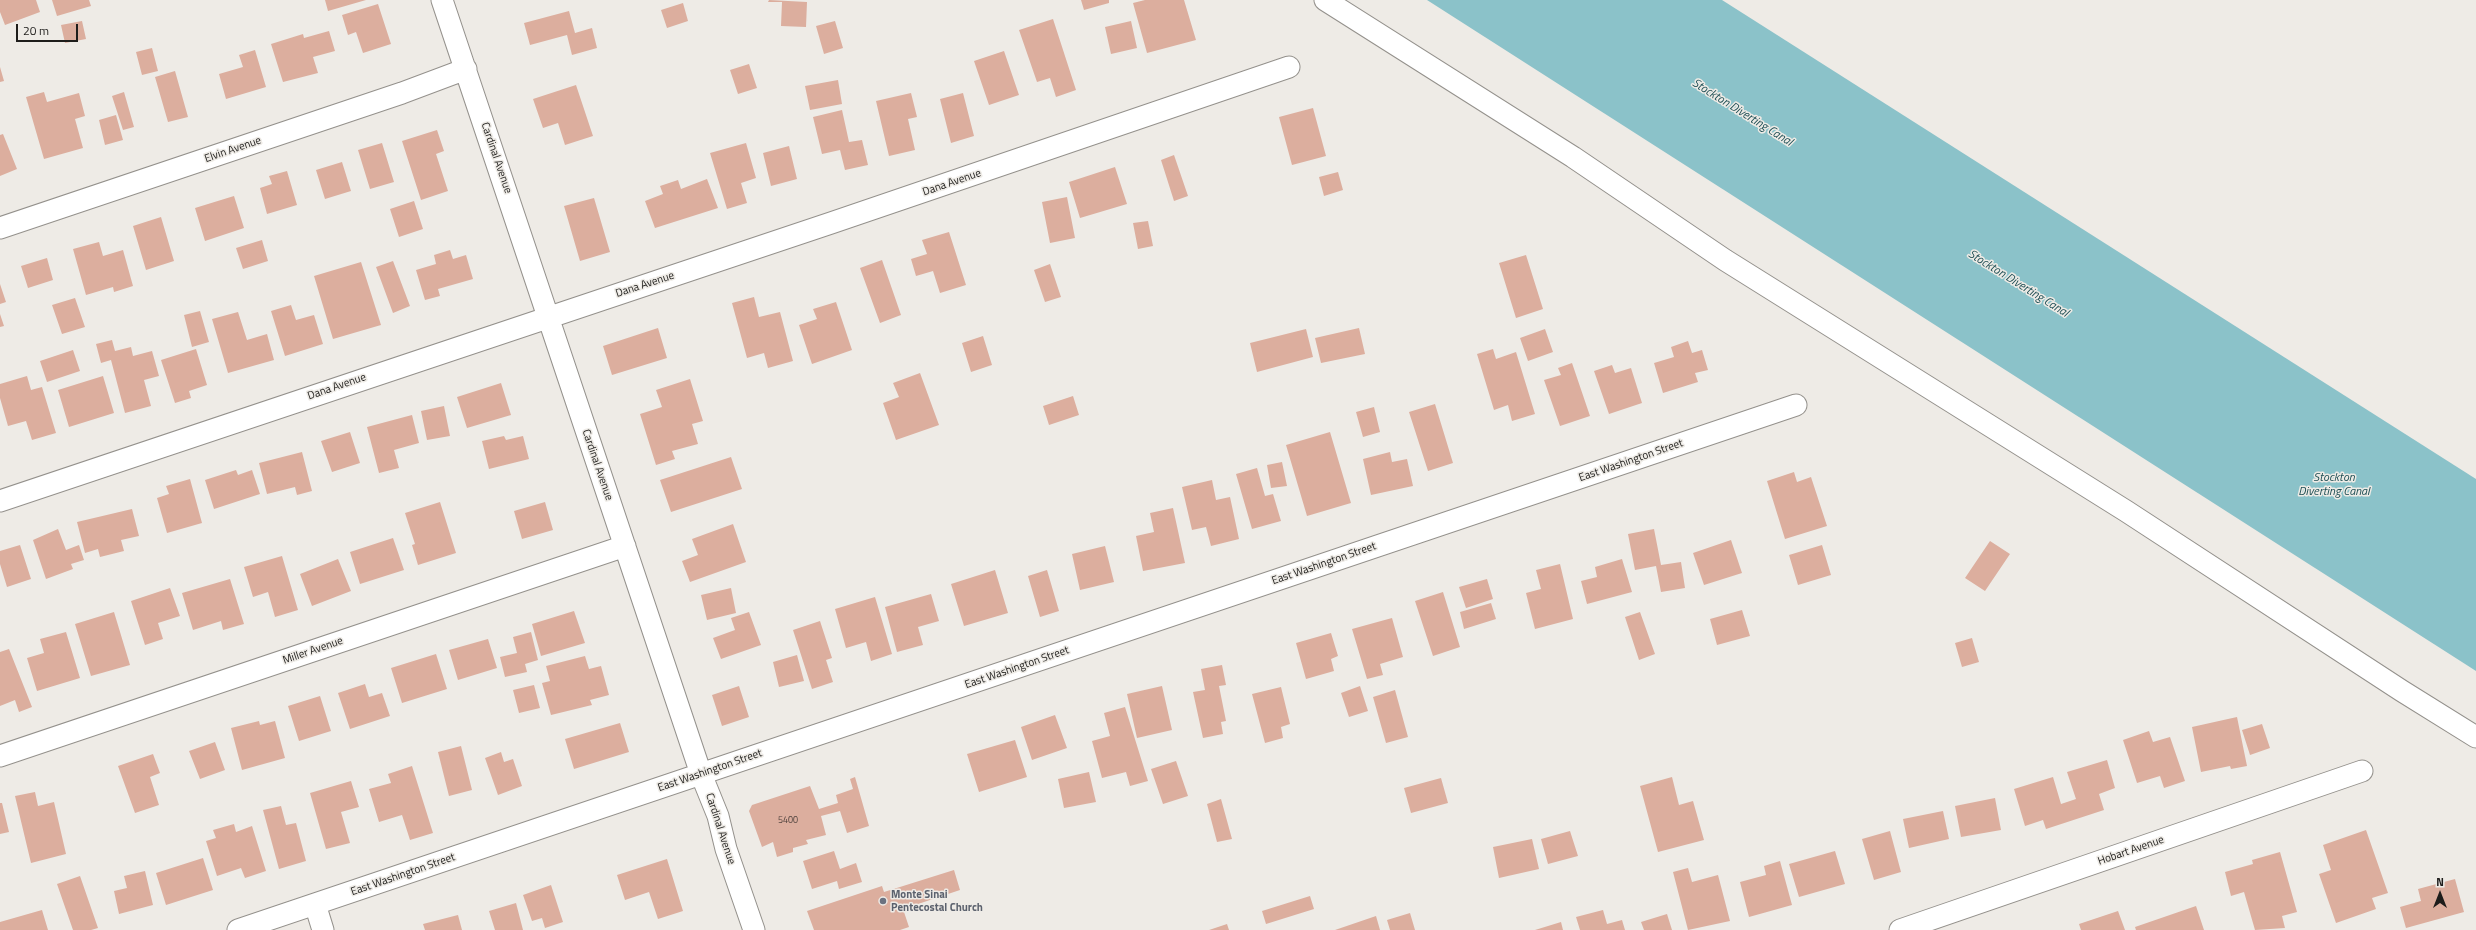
<!DOCTYPE html>
<style>
body{margin:0}
#map{position:relative;width:2476px;height:930px;overflow:hidden;background:#eeebe6;font-family:"Titillium Web",sans-serif}
canvas{display:block}
.north{position:absolute;left:2420px;top:874px;width:40px;height:40px;-webkit-text-stroke:3px #eeebe6;paint-order:stroke;rotate:0deg;font-size:11px;font-weight:700;line-height:16px;text-align:center;color:#1e1d1b}
.north::after{content:'';display:block;margin:auto;width:14px;height:18px;background:#1e1d1b;clip-path:polygon(50% 0,100% 100%,50% 72%,0 100%)}
.scale{position:absolute;left:16px;top:24px;width:62px;height:18px;box-sizing:border-box;border:2px solid #1e1d1b;border-top:0;padding-left:5px;font-size:12px;line-height:14px;white-space:nowrap;color:#1e1d1b;-webkit-text-stroke:3px #eeebe6;paint-order:stroke}
</style>
<div id="map">
<canvas width="2476" height="930"></canvas>
<div class="north">N</div>
<div class="scale">20 m</div>
</div>
<script>
const ctx = document.querySelector('canvas').getContext('2d');
ctx.lineJoin = 'round';
function fill(path, color) { ctx.fillStyle = color; ctx.fill(path, 'evenodd'); }
const shape = rows => new Path2D(rows.map(r => 'M' + r).join(''));
function trace(path, color, width, dash) { ctx.strokeStyle = color; ctx.lineWidth = width; ctx.lineCap = dash ? 'butt' : 'round'; ctx.setLineDash(dash || []); ctx.stroke(path); }
function label(font, color, halo, rows, align = 'center') {
  ctx.font = font + ' "Titillium Web",sans-serif'; ctx.lineWidth = 3; ctx.setLineDash([]); ctx.textBaseline = 'middle'; ctx.strokeStyle = halo; ctx.fillStyle = color; for (const [text, x, y, turn = 0] of rows) {
    ctx.save(); ctx.translate(x, y); ctx.rotate((+turn || 0) * Math.PI / 180); ctx.textAlign = isNaN(turn) ? turn : align; if (halo) ctx.strokeText(text, 0, 0); ctx.fillText(text, 0, 0); ctx.restore();
  }
}
fill(shape([
 [1427,0,1722,0,2476,479,2476,671]
]), '#8bc2c9');
fill(shape([
 [0,0,36,0,40,12,5,25,0,12],
 [52,0,89,0,91,6,57,16],
 [325,0,366,0,328,11],
 [769,0,807,2,806,27,781,26,782,2,768,2],
 [1081,0,1109,0,1109,3,1084,10],
 [1145,0,1184,0,1196,40,1147,53,1133,3],
 [683,3,688,21,667,28,661,10],
 [378,4,391,44,363,53,356,32,348,35,342,15],
 [569,11,575,33,592,28,597,48,572,55,567,35,530,45,524,23],
 [1053,19,1076,90,1056,97,1050,78,1037,82,1019,30],
 [82,21,86,39,65,43,61,25],
 [835,21,843,48,824,54,816,26],
 [1131,21,1137,48,1111,54,1105,27],
 [329,31,335,51,313,57,318,73,283,82,271,44,303,34,304,38],
 [152,48,158,71,142,75,136,52],
 [255,50,266,87,226,99,219,74,243,67,239,55],
 [1004,51,1019,95,989,105,974,61],
 [749,64,757,88,738,94,730,70],
 [0,67,4,81,0,82],
 [175,71,188,117,168,122,155,77],
 [838,80,842,104,810,110,805,86],
 [576,85,593,136,565,145,558,123,543,128,533,99],
 [44,92,47,102,79,93,85,116,75,119,83,148,44,159,26,97],
 [124,92,134,127,123,130,112,96],
 [911,93,917,117,908,119,915,150,889,156,876,101],
 [963,93,974,136,951,143,940,99],
 [1313,108,1326,156,1292,165,1279,117],
 [842,110,849,142,862,140,868,165,845,170,840,150,822,154,813,117],
 [116,115,123,140,105,145,99,120],
 [437,130,444,151,436,154,448,191,421,200,402,141],
 [3,134,17,169,0,176,0,135],
 [382,143,394,182,370,189,358,150],
 [746,143,756,178,741,183,747,203,727,209,710,153],
 [789,146,797,179,771,186,763,153],
 [1174,155,1188,196,1174,201,1161,160],
 [342,162,351,191,325,199,316,170],
 [1115,167,1127,204,1080,218,1069,182],
 [287,171,297,205,267,214,260,188,272,184,269,176],
 [1338,172,1343,190,1324,196,1319,177],
 [707,179,718,208,655,228,645,201,663,194,660,186,678,180,681,189],
 [234,196,244,228,205,241,195,208],
 [1067,197,1075,238,1050,243,1042,202],
 [594,198,610,252,580,261,564,206],
 [414,201,423,229,399,237,390,209],
 [161,217,174,261,146,270,133,226],
 [1148,221,1153,246,1138,249,1133,223],
 [949,232,966,285,940,293,933,271,916,276,911,259,927,254,922,240],
 [262,240,268,261,243,269,236,248],
 [99,242,103,256,123,250,133,286,114,292,113,287,86,295,73,249],
 [450,250,453,259,466,255,473,279,438,289,440,296,425,300,416,270,436,264,434,255],
 [1526,255,1543,309,1516,318,1499,263],
 [47,258,53,280,28,288,21,266],
 [882,260,901,315,880,323,860,268],
 [393,261,410,306,393,313,376,267],
 [361,262,381,325,333,339,314,276],
 [1050,264,1061,297,1045,302,1034,270],
 [0,284,6,302,0,304],
 [754,297,759,317,780,312,793,361,768,368,764,353,747,358,732,303],
 [75,298,85,327,62,334,52,305],
 [836,302,852,350,812,364,799,325,817,319,813,309],
 [291,305,296,320,314,315,323,344,285,356,271,311],
 [200,311,209,342,192,347,184,315],
 [238,312,247,340,267,334,274,360,228,373,212,319],
 [0,314,4,326,0,327],
 [658,328,667,358,612,375,603,346],
 [1359,328,1365,354,1321,363,1315,338],
 [1306,329,1313,357,1257,372,1250,343],
 [1545,329,1553,352,1528,361,1520,338],
 [983,336,992,365,971,372,962,343],
 [112,340,115,351,131,347,133,356,152,351,159,376,144,380,151,406,125,413,111,360,101,363,96,344],
 [1688,341,1692,353,1702,350,1708,370,1695,373,1698,382,1663,393,1654,363,1674,357,1671,347],
 [196,349,207,385,189,391,191,398,175,403,161,360],
 [1493,349,1496,359,1516,352,1535,414,1512,421,1508,405,1494,410,1477,354],
 [73,350,80,371,47,382,40,361],
 [1572,363,1590,416,1560,426,1544,380,1561,375,1558,368],
 [1612,365,1615,373,1631,368,1642,403,1609,414,1594,371],
 [920,373,939,425,896,440,883,403,899,397,893,383],
 [27,376,31,390,42,387,56,433,32,440,26,421,8,426,0,398,0,384],
 [103,376,114,413,69,427,58,390],
 [690,379,703,421,692,424,698,444,672,451,675,459,656,465,640,414,662,407,656,390],
 [501,383,511,415,467,428,457,397],
 [1073,396,1079,415,1049,425,1043,406],
 [1435,404,1453,463,1428,471,1409,412],
 [444,406,450,436,427,440,421,411],
 [1374,407,1380,432,1363,437,1356,412],
 [412,415,419,443,394,450,399,468,379,473,367,427],
 [350,432,360,463,332,472,321,441],
 [1330,432,1351,503,1307,516,1286,445],
 [504,436,506,440,523,436,529,459,489,469,482,441],
 [302,452,312,491,297,495,295,487,267,494,259,463],
 [1390,452,1392,462,1407,459,1413,486,1371,495,1363,459],
 [731,457,742,489,671,512,660,480],
 [1282,462,1287,486,1271,488,1267,465],
 [1257,468,1265,496,1273,494,1281,521,1252,529,1236,474],
 [236,470,238,475,252,470,260,494,214,509,205,480],
 [1794,472,1797,482,1811,477,1827,526,1785,539,1767,481],
 [190,479,202,523,167,533,157,498,169,494,166,486],
 [1212,480,1216,500,1230,497,1239,539,1211,546,1206,527,1192,530,1182,487],
 [440,502,456,553,418,565,412,545,415,544,405,513],
 [545,502,553,530,522,539,514,511],
 [1173,508,1185,563,1143,571,1136,536,1154,532,1150,513],
 [132,509,139,536,121,540,124,551,100,557,98,549,85,553,77,522],
 [733,524,746,562,690,582,682,561,698,555,692,539],
 [58,529,66,550,79,545,84,560,71,564,73,569,46,579,33,540],
 [1654,529,1661,565,1681,562,1685,588,1661,592,1656,566,1635,570,1628,534],
 [393,538,404,570,360,584,350,552],
 [1731,540,1742,573,1704,585,1693,553],
 [1990,541,2010,554,1985,591,1965,578],
 [20,545,31,579,7,587,0,564,0,551],
 [1822,545,1831,575,1798,585,1789,555],
 [1105,546,1114,582,1080,590,1072,554],
 [282,556,298,610,275,617,268,592,253,597,244,567],
 [338,559,351,591,312,606,300,574],
 [1622,559,1632,592,1587,604,1581,581,1597,577,1595,567],
 [1560,564,1573,619,1535,629,1526,593,1541,589,1536,570],
 [995,570,1008,613,964,626,951,584],
 [1047,570,1059,611,1040,617,1028,576],
 [230,579,244,624,223,630,221,621,193,630,182,593],
 [1487,579,1493,599,1466,608,1459,587],
 [170,588,180,616,158,623,163,639,145,645,131,601],
 [731,588,736,613,707,620,701,595],
 [1443,592,1460,647,1433,656,1415,601],
 [931,594,939,621,918,627,923,645,897,652,885,607],
 [875,597,892,654,871,661,866,642,846,648,835,609],
 [1491,603,1496,619,1464,629,1460,612],
 [1742,610,1750,636,1717,645,1710,619],
 [574,611,585,643,541,656,532,624],
 [114,612,130,665,91,676,75,624],
 [749,612,761,645,721,659,713,638,735,630,731,618],
 [1640,612,1655,654,1639,660,1625,617],
 [1392,618,1403,657,1380,664,1383,675,1367,679,1352,629],
 [820,621,832,658,826,660,833,682,812,689,793,630],
 [66,632,80,678,37,691,27,658,44,653,40,639],
 [531,632,538,660,525,664,527,672,505,677,500,657,517,653,513,637],
 [1331,633,1338,656,1331,659,1334,671,1306,679,1296,643],
 [1972,638,1979,662,1962,667,1955,643],
 [488,639,497,668,458,680,449,650],
 [9,649,32,707,19,712,15,700,0,706,0,652],
 [436,654,447,689,402,703,391,668],
 [797,655,804,681,779,687,773,662],
 [585,656,589,669,601,666,609,695,590,700,592,705,551,715,542,683,550,681,546,666],
 [1222,665,1226,685,1219,686,1226,721,1221,722,1223,734,1203,738,1193,692,1205,690,1201,669],
 [365,684,369,697,382,693,390,716,350,729,338,693],
 [534,685,540,708,519,713,513,690],
 [739,686,749,717,722,726,712,695],
 [1162,686,1172,730,1137,738,1127,694],
 [1360,686,1368,711,1349,717,1341,693],
 [1281,687,1290,724,1281,727,1283,738,1265,743,1252,694],
 [1395,690,1408,737,1386,743,1373,697],
 [320,696,331,731,299,741,288,706],
 [1125,707,1148,781,1130,786,1126,772,1102,778,1092,741,1110,736,1104,713],
 [1055,715,1067,748,1032,760,1021,727],
 [2237,717,2247,766,2231,769,2230,766,2201,772,2192,727],
 [259,721,260,725,275,721,285,758,242,770,231,728],
 [620,723,629,752,574,769,565,739],
 [2262,724,2270,748,2250,755,2242,730],
 [2149,731,2153,742,2170,737,2185,781,2164,788,2160,776,2137,783,2123,740],
 [1015,740,1027,777,979,792,967,754],
 [215,742,225,770,200,779,189,751],
 [461,746,472,790,449,796,438,752],
 [501,752,504,762,513,759,522,786,498,795,485,758],
 [153,754,160,773,150,777,159,805,135,813,118,766],
 [2107,760,2115,788,2099,794,2104,810,2046,829,2043,820,2025,826,2014,789,2053,777,2061,804,2076,799,2067,772],
 [1176,761,1188,796,1163,804,1151,769],
 [412,766,433,833,410,840,402,815,379,822,369,789,391,783,388,774],
 [1089,772,1096,802,1064,808,1058,779],
 [855,777,869,826,847,833,840,811,821,816,826,835,806,840,808,844,793,848,793,852,777,857,773,842,762,847,749,811,752,805,810,786,819,809,838,803,836,795,853,789,850,779],
 [1672,777,1679,805,1693,801,1704,840,1658,852,1640,786],
 [1441,778,1448,803,1411,813,1404,788],
 [351,781,359,807,341,812,350,843,326,849,310,793],
 [35,792,38,806,54,802,66,854,31,863,15,796],
 [1995,798,2001,830,1961,837,1955,806],
 [1221,799,1232,839,1217,842,1207,804],
 [0,803,2,803,9,832,0,834],
 [281,806,286,825,296,823,306,861,279,869,263,810],
 [1943,811,1949,839,1909,848,1903,819],
 [234,824,236,832,252,826,266,871,245,878,241,868,217,876,206,841,216,838,213,830],
 [2366,830,2388,893,2372,898,2376,909,2336,923,2319,874,2331,870,2323,845],
 [1570,831,1578,856,1548,864,1541,839],
 [1890,831,1901,872,1874,880,1862,839],
 [1532,839,1539,869,1499,878,1493,847],
 [834,851,840,869,856,863,862,882,839,889,837,881,812,889,803,861],
 [1835,851,1845,884,1799,897,1789,864],
 [2280,852,2297,912,2282,916,2285,928,2255,930,2244,892,2231,896,2225,872,2253,864,2252,860],
 [203,858,213,890,166,905,156,873],
 [667,859,683,911,658,919,649,892,625,900,617,875],
 [1780,861,1792,905,1749,917,1740,882,1766,875,1764,866],
 [1688,868,1692,882,1718,875,1730,921,1688,930,1673,872],
 [954,870,960,890,903,909,909,927,900,930,814,930,807,911,882,886,884,892],
 [145,871,153,905,119,914,114,891,127,888,124,876],
 [80,876,98,928,91,930,73,930,57,884],
 [2455,879,2464,912,2406,928,2400,907,2421,901,2418,889],
 [551,885,563,922,545,928,542,918,532,921,523,895],
 [1310,896,1314,909,1266,924,1262,911],
 [516,903,523,930,495,930,489,911],
 [2196,906,2204,930,2136,930,2135,927],
 [42,910,48,930,0,930,0,922],
 [1603,910,1607,924,1622,920,1625,930,1580,930,1576,917],
 [2118,911,2125,930,2081,930,2079,924],
 [1410,913,1415,930,1390,930,1387,920],
 [1667,914,1672,930,1644,930,1641,922],
 [458,915,462,930,425,930,423,924],
 [1376,916,1380,930,1335,930],
 [1561,922,1563,930,1535,930],
 [1227,924,1229,930,1209,930]
]), '#dcae9e');
const minor = shape([
 [442,0,701,774,718,816,726,849,754,930],
 [1325,0,1573,157,1725,260,2126,511,2402,691,2476,737],
 [0,228,402,93,466,69],
 [0,501,831,223,1289,67],
 [0,756,625,546],
 [315,904,323,930],
 [238,930,1796,405],
 [1900,930,2362,771]
]);
trace(minor, '#94918c', 23);
trace(minor, '#fff', 21);
for (const [x, y, r, color] of [
 [883,901,4,"#6b7280"]
]) { const dot = new Path2D(); dot.arc(x, y, r, 0, 2 * Math.PI); ctx.fillStyle = color; ctx.fill(dot); trace(dot, '#eeebe6', 1.5); }
label('9px', '#4e413c', null, [
 ["5400",788,821]
]);
label('11px', '#1e1d1b', '#eeebe6', [
 ["Elvin Avenue",233,150,-19],
 ["Cardinal Avenue",496,158,71],
 ["Dana Avenue",952,183,-19],
 ["Dana Avenue",645,285,-18],
 ["Dana Avenue",337,387,-19],
 ["East Washington Street",1631,461,-19],
 ["Cardinal Avenue",597,465,71],
 ["East Washington Street",1324,564,-19],
 ["Miller Avenue",313,651,-19],
 ["East Washington Street",1017,668,-19],
 ["East Washington Street",710,771,-19],
 ["Cardinal Avenue",720,829,72],
 ["Hobart Avenue",2131,851,-19],
 ["East Washington Street",403,875,-19]
]);
label('bold 11px', '#5b616d', '#eeebe6', [
 ["Monte Sinai",891,895],
 ["Pentecostal Church",891,908]
], 'left');
label('italic 12px', '#1c4d53', '#eeebe6', [
 ["Stockton Diverting Canal",1742,113,32],
 ["Stockton Diverting Canal",2018,284,32],
 ["Stockton",2334,478],
 ["Diverting Canal",2334,492]
]);
</script>
